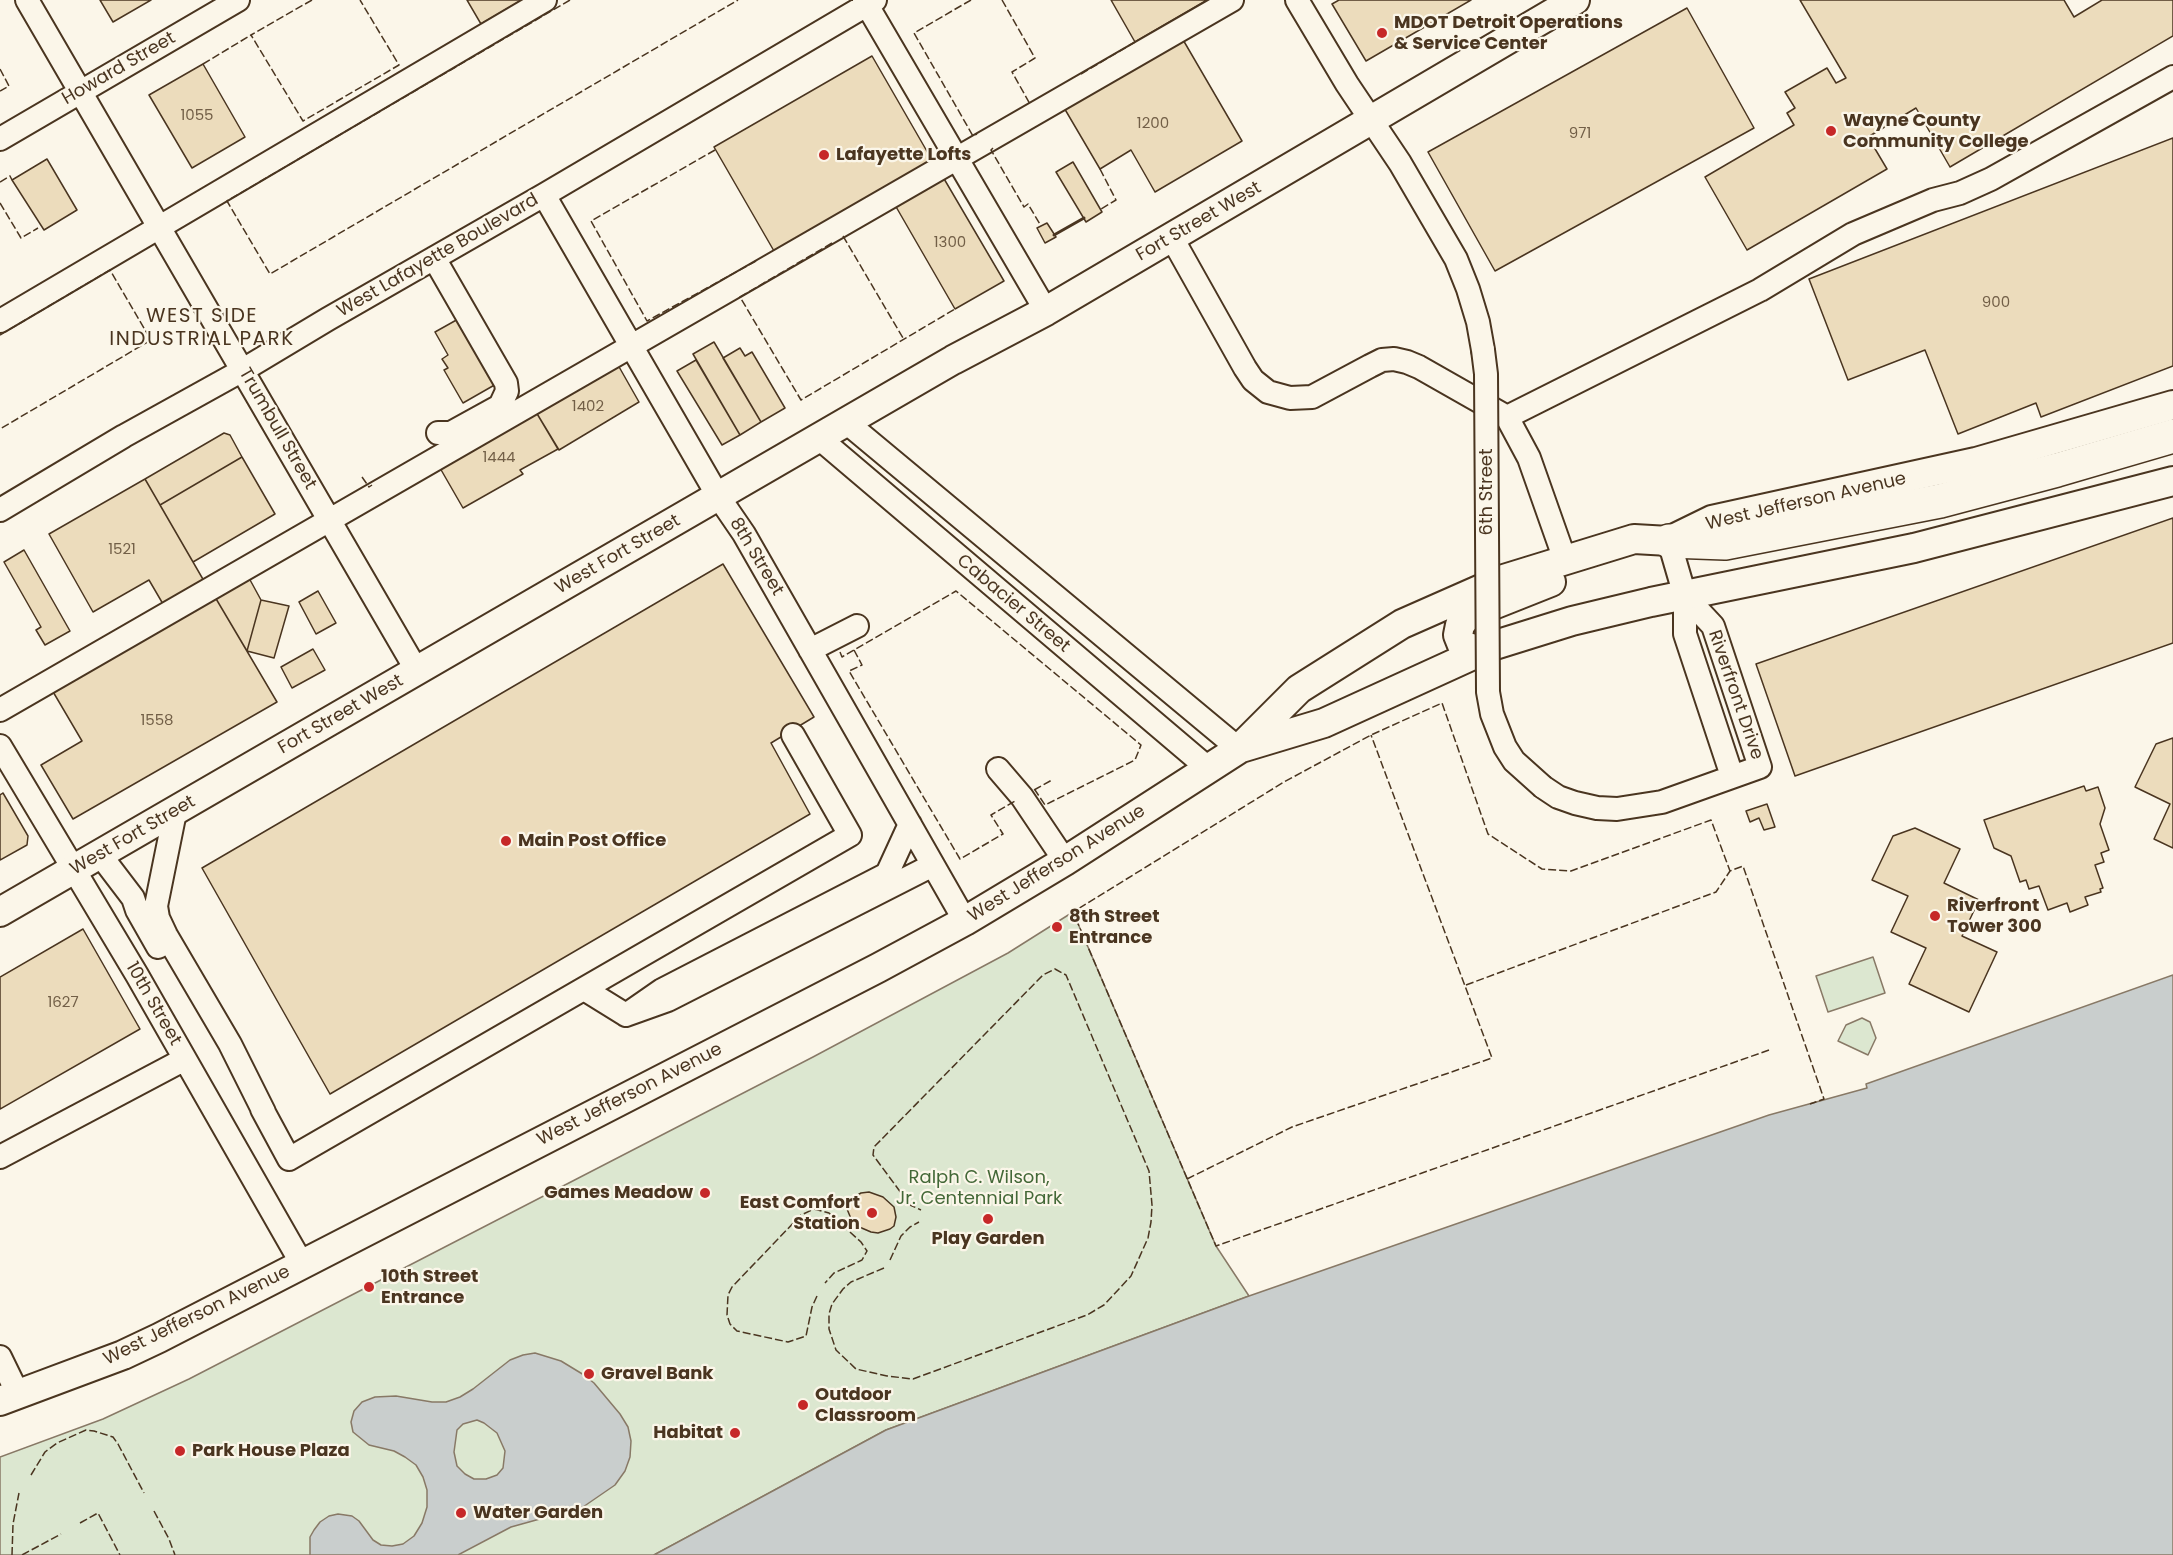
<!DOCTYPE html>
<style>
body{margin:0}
canvas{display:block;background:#fbf6e9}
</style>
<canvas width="2173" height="1555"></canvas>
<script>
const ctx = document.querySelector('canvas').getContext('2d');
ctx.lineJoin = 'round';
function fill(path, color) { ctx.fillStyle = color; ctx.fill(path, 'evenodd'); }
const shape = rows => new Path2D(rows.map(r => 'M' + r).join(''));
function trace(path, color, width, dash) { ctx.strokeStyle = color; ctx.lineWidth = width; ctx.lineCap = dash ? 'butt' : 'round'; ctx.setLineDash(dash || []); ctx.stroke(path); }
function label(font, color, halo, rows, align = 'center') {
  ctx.font = font + ' Poppins,sans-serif'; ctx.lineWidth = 4.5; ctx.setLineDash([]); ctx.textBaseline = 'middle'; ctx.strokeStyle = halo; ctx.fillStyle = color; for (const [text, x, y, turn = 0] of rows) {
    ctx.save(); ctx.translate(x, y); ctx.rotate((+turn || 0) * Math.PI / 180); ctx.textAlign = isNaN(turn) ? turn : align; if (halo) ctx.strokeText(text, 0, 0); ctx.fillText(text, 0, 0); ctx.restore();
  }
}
const green = shape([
 [1073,912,1216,1246,1249,1296,886,1430,654,1555,0,1555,0,1457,103,1419,189,1379,813,1057,1008,953,1073,912],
 [1873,957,1885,993,1828,1012,1816,976,1873,957],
 [1862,1018,1870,1022,1876,1038,1868,1055,1838,1041,1846,1025,1862,1018]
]);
fill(green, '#dce7d0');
trace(green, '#887966', 1.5);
const water = shape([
 [2173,975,2173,1555,654,1555,886,1430,1249,1296,1769,1115,1867,1088,1866,1084,2173,975],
 [535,1353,561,1361,584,1375,594,1383,620,1414,628,1427,631,1441,630,1457,625,1471,615,1485,583,1507,511,1527,458,1555,310,1555,310,1537,314,1530,320,1522,329,1516,338,1514,352,1516,359,1521,373,1540,381,1545,392,1546,403,1544,414,1536,422,1523,427,1507,427,1490,423,1477,416,1465,405,1457,394,1451,369,1445,353,1432,351,1422,354,1411,362,1402,375,1397,396,1396,432,1402,446,1402,460,1397,473,1389,510,1360,523,1355,535,1353],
 [477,1420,484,1423,497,1433,505,1451,503,1468,497,1475,486,1479,474,1479,465,1474,457,1466,454,1452,457,1430,463,1424,477,1420]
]);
fill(water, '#c9cecd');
trace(water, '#887966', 1.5);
const building = shape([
 [100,0,151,0,113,22,100,0],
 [467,0,522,0,481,24,467,0],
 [1111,0,1207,0,1135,42,1111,0],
 [1339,0,1471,0,1366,61,1332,4,1339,0],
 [1800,0,2064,0,2074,17,2102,0,2173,0,2173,36,1950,167,1916,108,1868,137,1887,169,1747,250,1705,177,1794,125,1787,113,1795,108,1785,92,1827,68,1836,83,1846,78,1800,0],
 [1687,8,1754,128,1495,271,1428,152,1687,8],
 [1182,38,1242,141,1155,192,1131,150,1100,169,1063,106,1182,38],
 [872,56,932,160,774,251,714,147,872,56],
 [203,64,245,137,192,168,149,95,203,64],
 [2173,138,2173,366,2041,417,2036,403,1958,434,1925,350,1848,380,1809,279,2173,138],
 [47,159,77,210,44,230,12,180,47,159],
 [1073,162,1102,212,1086,222,1056,172,1073,162],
 [943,177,1004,281,955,309,895,205,943,177],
 [1047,223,1056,237,1045,243,1037,228,1047,223],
 [460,318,498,383,463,403,444,370,448,368,442,359,448,355,435,332,460,318],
 [714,342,761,422,740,435,693,354,714,342],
 [740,348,745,356,752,352,785,408,761,422,723,358,740,348],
 [696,360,740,435,722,445,677,371,696,360],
 [618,365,639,402,559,450,536,412,618,365],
 [536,412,558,449,520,470,523,474,463,508,440,468,536,412],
 [224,433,230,435,242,457,160,505,145,479,224,433],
 [242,457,275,514,193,562,160,505,242,457],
 [145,479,204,581,163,604,149,580,93,612,49,534,145,479],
 [2173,518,2173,643,1795,776,1756,664,2173,518],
 [24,550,70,631,45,645,36,630,41,627,4,562,24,550],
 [723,564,814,717,771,743,810,814,330,1094,202,868,723,564],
 [249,578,261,600,247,651,215,597,249,578],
 [318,591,336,623,316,634,299,602,318,591],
 [215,597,277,702,73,819,41,765,82,741,52,690,215,597],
 [261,600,289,606,274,658,247,651,261,600],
 [313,649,325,670,292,688,281,667,313,649],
 [2173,738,2173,848,2154,839,2170,804,2135,787,2156,744,2173,738],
 [2084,786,2086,791,2098,787,2105,808,2100,824,2109,850,2101,853,2104,862,2095,865,2103,888,2100,889,2101,892,2085,897,2088,905,2070,912,2067,903,2048,910,2039,886,2029,889,2026,880,2020,882,2011,856,1994,848,1984,820,2084,786],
 [3,793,28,836,27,845,0,860,0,795,3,793],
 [1767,804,1775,827,1764,830,1759,818,1750,822,1746,811,1767,804],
 [1915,828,1960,849,1944,883,1979,900,1962,936,1997,952,1969,1012,1909,984,1926,948,1891,932,1908,896,1872,880,1893,836,1915,828],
 [83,929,140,1029,0,1109,0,977,83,929],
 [869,1192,883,1197,894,1207,896,1217,894,1226,890,1229,878,1233,871,1232,857,1226,852,1221,847,1209,851,1199,861,1193,869,1192]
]);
fill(building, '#ecdcbc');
trace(building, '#4a3520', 1.5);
const minor = shape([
 [27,0,417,671],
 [864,0,1046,311],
 [1297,0,1347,84,1400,163,1456,259,1468,289,1478,322,1483,350],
 [0,139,238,0],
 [544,195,718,496,744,534,965,921],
 [1172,238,1245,368,1253,380,1268,392,1290,398,1312,397,1370,366,1382,360,1394,359,1407,362,1419,367,1507,417,1529,458,1565,560],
 [434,258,506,383,507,391,500,406,451,433,438,433],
 [0,321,545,0],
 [1507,417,1760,290,1853,234,1933,200,1960,193,1991,179,2173,77],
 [846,422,1239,749],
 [819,438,1209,769],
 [0,510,124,436,243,370,328,319,544,195,875,0],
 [1669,541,1685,596,1685,634,1732,776],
 [810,650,857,626],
 [0,710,1232,0],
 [0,746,137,975,302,1264],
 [998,769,1022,797,1065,861],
 [1543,787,1558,797,1575,803,1597,808,1617,809,1662,802,1760,767,1713,626,1685,596],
 [175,812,156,906,158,918,166,935,230,1044,264,1112],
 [910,824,887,874,662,990,626,1015,668,1000,933,865],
 [101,856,133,898,137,910,158,947],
 [584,989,626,1015],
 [262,1109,289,1159,850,835,793,735],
 [0,1157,185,1059],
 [0,1357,18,1394]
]);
const major = shape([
 [1495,645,1474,649,1462,645,1458,635,1460,625,1468,615,1551,582],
 [1241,748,1324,723,1495,645,1572,621,1651,602,1914,548,2173,481],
 [0,912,953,360,1046,311,1575,0],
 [0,1401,123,1355,159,1338,878,968,965,921,1065,861,1239,749,1299,689,1402,624,1504,579,1634,539,1669,541,1712,520,1976,462,2173,405]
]);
const highway = shape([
 [1669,541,1725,543,1940,501,2057,470,2173,436]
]);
trace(minor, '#4a3520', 26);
trace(major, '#4a3520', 32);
trace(highway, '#4a3520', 36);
trace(minor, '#fbf6e9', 22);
trace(major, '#fbf6e9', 28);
trace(highway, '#fbf6e9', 33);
const minorBridge = shape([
 [1483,350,1486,374,1488,692,1492,714,1505,747,1514,761,1543,787]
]);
trace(minorBridge, '#4a3520', 26, []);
trace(minorBridge, '#fbf6e9', 22);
trace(shape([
 [312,0,251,35,303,121,399,65,360,0],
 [570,0,227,201,270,274,738,0],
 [971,0,914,33,973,136,977,134],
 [1002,0,1035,58,1012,72,1030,104],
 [203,64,251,35],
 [0,69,9,86,0,91],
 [1081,74,1135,42],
 [993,148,991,150,1024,207,1028,204,1041,226],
 [715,150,591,221,647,321,756,261],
 [1100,169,1116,200,1101,209],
 [0,182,10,176,12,180],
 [0,203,21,238,38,228],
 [843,236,903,338],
 [832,243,740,297,801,400,955,309],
 [0,335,110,270,151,340,0,429],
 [362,477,369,487,372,485],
 [854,650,862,665,849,671,960,859,1003,834,991,815,1015,801],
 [840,652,842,657,956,591,1141,745,1135,760,1045,805,1035,790],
 [1034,790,1052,780],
 [1466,985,1716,892,1730,871],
 [1769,1050,1216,1246,1073,912,1284,782,1371,735,1442,703,1488,834,1542,869,1571,871,1711,820,1730,871,1743,866,1824,1099,1810,1104],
 [1187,1179,1292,1127,1492,1058,1371,735],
 [890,1260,901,1236,910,1227,919,1222],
 [884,1268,851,1282,843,1289,832,1304,829,1314,829,1329,836,1350,856,1369,887,1376,913,1379,1087,1315,1104,1305,1131,1276,1148,1238,1151,1222,1152,1205,1149,1171,1066,975,1055,969,1043,975,874,1147,873,1155,910,1205,921,1210],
 [817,1296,812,1307,806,1336,788,1342,737,1331,730,1324,727,1315,728,1295,732,1287,801,1215,814,1209,829,1213,861,1242,867,1251,862,1260,834,1273,825,1283],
 [31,1475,45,1452,57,1443,86,1430,94,1431,113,1437,118,1444,144,1493],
 [154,1511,169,1539,175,1555],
 [80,1523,98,1513,120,1555],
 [12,1555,13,1524,19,1493],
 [22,1555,61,1534]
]), '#4a3520', 1.5, [8, 3]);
trace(shape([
 [1054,235,1084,218]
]), '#4a3520', 3);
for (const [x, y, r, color] of [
 [1382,33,6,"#c62828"],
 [1831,131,6,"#c62828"],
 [824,155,6,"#c62828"],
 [506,841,6,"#c62828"],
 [1935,916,6,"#c62828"],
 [1057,927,6,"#c62828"],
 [705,1193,6,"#c62828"],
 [872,1213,6,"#c62828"],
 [988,1219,6,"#c62828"],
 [369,1287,6,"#c62828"],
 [589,1374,6,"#c62828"],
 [803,1405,6,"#c62828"],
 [735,1433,6,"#c62828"],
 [180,1451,6,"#c62828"],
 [461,1513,6,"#c62828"]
]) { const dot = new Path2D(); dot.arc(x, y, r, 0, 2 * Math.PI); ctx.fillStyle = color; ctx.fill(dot); trace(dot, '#fbf6e9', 2); }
label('15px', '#725f47', null, [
 ["1055",197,116],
 ["1200",1153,124],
 ["971",1580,134],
 ["1300",950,243],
 ["900",1996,303],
 ["1402",588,407],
 ["1444",499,458],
 ["1521",122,550],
 ["1558",157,721],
 ["1627",63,1003]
]);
label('bold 18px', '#4a3520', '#fbf6e9', [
 ["MDOT Detroit Operations",1394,23],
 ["& Service Center",1394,44],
 ["Wayne County",1843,121],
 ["Community College",1843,142],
 ["Lafayette Lofts",836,155],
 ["Main Post Office",518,841],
 ["Riverfront",1947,906],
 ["Tower 300",1947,927],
 ["8th Street",1069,917],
 ["Entrance",1069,938],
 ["Games Meadow",693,1193,"right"],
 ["East Comfort",860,1203,"right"],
 ["Station",860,1224,"right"],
 ["Play Garden",988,1239,"center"],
 ["10th Street",381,1277],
 ["Entrance",381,1298],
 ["Gravel Bank",601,1374],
 ["Outdoor",815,1395],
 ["Classroom",815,1416],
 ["Habitat",723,1433,"right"],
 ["Park House Plaza",192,1451],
 ["Water Garden",473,1513]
], 'left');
label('18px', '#4a3520', '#fbf6e9', [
 ["Howard Street",119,69,-30],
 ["Fort Street West",1199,222,-30],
 ["West Lafayette Boulevard",438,256,-30],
 ["Trumbull Street",277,429,60],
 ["6th Street",1487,492,-90],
 ["West Jefferson Avenue",1806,502,-13],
 ["West Fort Street",618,555,-30],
 ["8th Street",756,557,59],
 ["Cabacier Street",1013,604,40],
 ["Riverfront Drive",1735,695,71],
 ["Fort Street West",341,715,-30],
 ["West Fort Street",133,836,-30],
 ["West Jefferson Avenue",1057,864,-32],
 ["10th Street",153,1004,60],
 ["West Jefferson Avenue",630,1095,-27],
 ["West Jefferson Avenue",197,1316,-26]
]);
label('18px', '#436837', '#fbf6e9', [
 ["Ralph C. Wilson,",979,1178],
 ["Jr. Centennial Park",979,1199]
]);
ctx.letterSpacing = '1.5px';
label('20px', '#4a3520', '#fbf6e9', [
 ["WEST SIDE",202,317],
 ["INDUSTRIAL PARK",202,340]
]);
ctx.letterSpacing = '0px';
</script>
